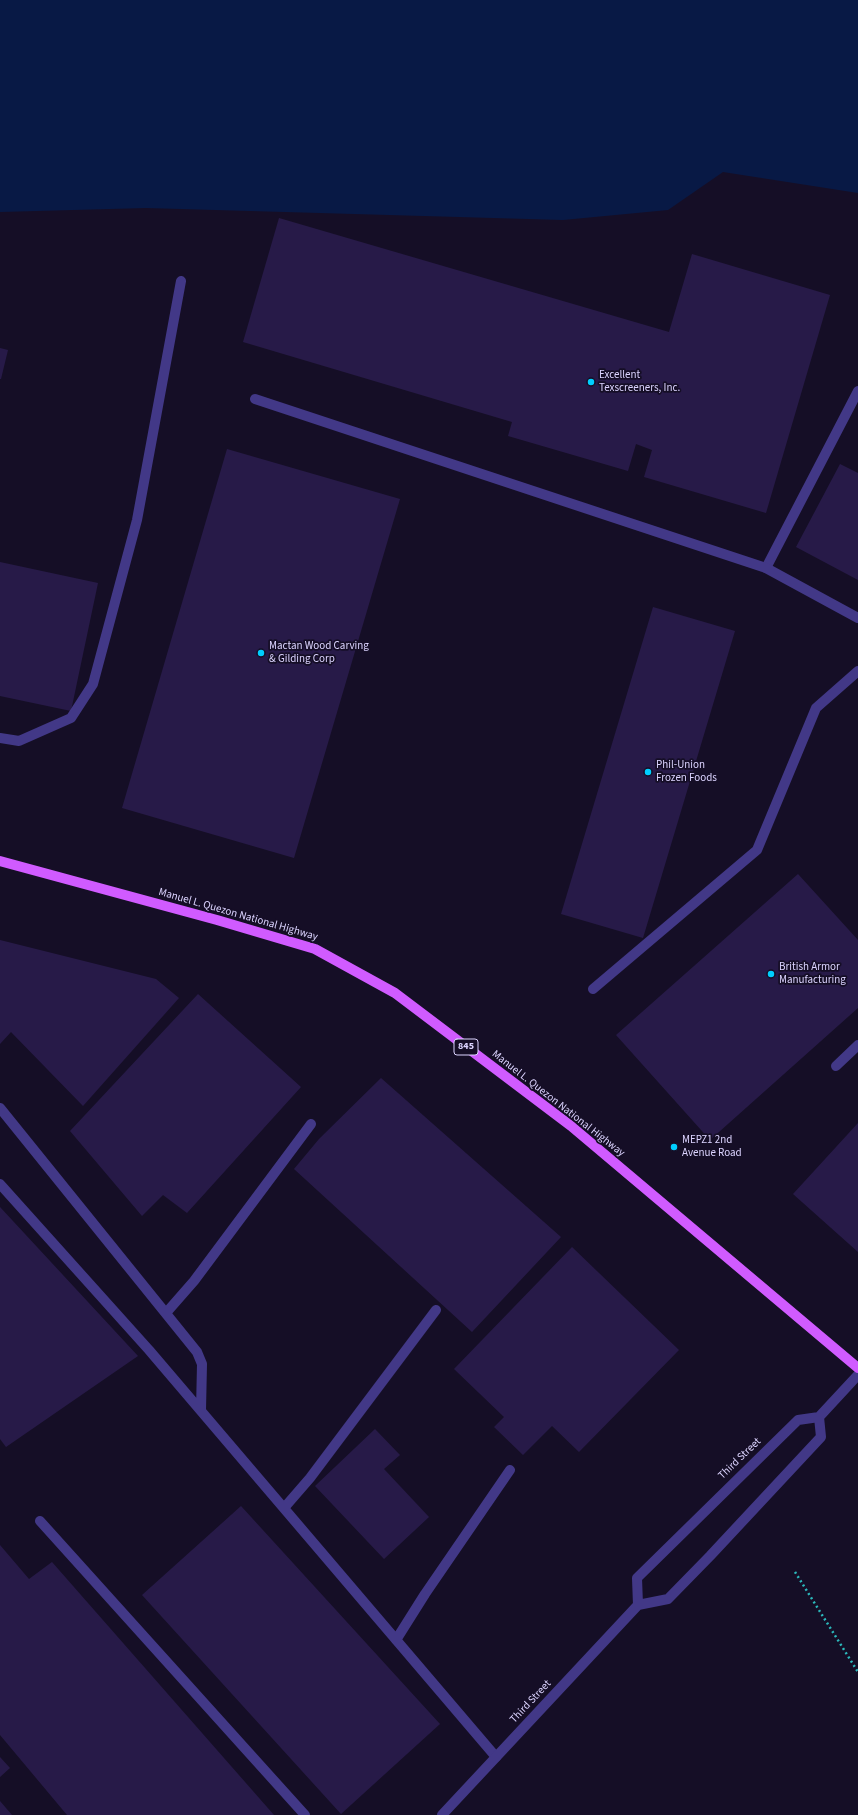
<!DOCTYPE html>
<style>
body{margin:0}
canvas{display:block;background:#150e26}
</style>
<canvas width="858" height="1815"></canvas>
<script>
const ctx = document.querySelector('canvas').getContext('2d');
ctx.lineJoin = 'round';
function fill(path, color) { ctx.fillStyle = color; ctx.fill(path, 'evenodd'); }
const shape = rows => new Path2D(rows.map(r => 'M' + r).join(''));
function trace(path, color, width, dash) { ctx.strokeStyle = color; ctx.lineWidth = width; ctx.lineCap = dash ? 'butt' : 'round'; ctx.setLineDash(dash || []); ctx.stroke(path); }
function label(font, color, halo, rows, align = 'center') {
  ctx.font = font + ' "Source Sans 3",sans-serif'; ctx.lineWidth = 3.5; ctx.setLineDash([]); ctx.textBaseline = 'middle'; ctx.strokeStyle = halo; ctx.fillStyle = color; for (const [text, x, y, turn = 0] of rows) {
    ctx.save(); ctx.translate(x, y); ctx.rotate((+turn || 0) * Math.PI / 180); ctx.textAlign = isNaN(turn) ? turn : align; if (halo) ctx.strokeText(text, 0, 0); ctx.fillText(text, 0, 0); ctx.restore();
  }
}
fill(shape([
 [0,0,858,0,858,193,723,172,668,210,563,220,146,208,0,212]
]), '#081945');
fill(shape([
 [279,218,669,332,692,254,830,295,766,513,644,477,652,450,636,444,628,471,508,436,512,422,243,342],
 [0,348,8,350,1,379,0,379],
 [227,449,400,499,294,858,122,808],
 [840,464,858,473,858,580,796,547],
 [0,562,98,583,71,711,0,696],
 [653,607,735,631,643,938,561,914],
 [798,874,858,940,858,1008,710,1140,616,1035],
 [0,940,156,979,179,998,83,1106,11,1032,0,1044],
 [198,994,301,1087,187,1213,163,1195,142,1216,70,1131],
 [381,1078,561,1237,472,1332,294,1169,319,1139],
 [858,1123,858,1252,793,1194],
 [0,1207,138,1356,6,1447,0,1439],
 [572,1247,679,1350,579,1452,552,1426,523,1455,494,1427,504,1417,454,1369],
 [375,1429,400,1455,384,1469,429,1517,384,1559,315,1486],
 [241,1506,440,1724,341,1814,142,1595],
 [0,1545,29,1579,52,1562,274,1815,67,1815,0,1735],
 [0,1757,10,1768,0,1777],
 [0,1801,12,1815,0,1815]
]), '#271a48');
trace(shape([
 [795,1572,858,1672]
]), '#2bb8bb', 2.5, [2, 3]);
trace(shape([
 [766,568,858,391],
 [0,738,19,741,71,718,93,684,137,520,181,281],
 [593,989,757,850,816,708,858,671],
 [836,1066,858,1045],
 [0,1108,197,1352,202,1364,201,1410],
 [0,1184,149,1350,496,1757],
 [166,1313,194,1281,311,1124],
 [284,1508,310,1478,436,1310],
 [40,1521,305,1815],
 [396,1640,425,1594,510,1470]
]), '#423887', 10);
trace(shape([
 [255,399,766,568,858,618],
 [638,1605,637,1578,798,1420,819,1417],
 [442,1815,638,1605,668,1599,710,1556,821,1437,819,1417,858,1375]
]), '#423887', 10);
trace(shape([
 [0,861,217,920,315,949,395,993,571,1126,858,1368]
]), '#d05bff', 10);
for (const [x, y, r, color] of [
 [591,382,4,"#00cfff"],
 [261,653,4,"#00cfff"],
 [648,772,4,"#00cfff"],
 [771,974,4,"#00cfff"],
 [674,1147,4,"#00cfff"]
]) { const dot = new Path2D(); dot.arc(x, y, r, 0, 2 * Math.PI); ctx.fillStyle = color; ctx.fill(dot); trace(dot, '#150e26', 1.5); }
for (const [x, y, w] of [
 [466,1047,24]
]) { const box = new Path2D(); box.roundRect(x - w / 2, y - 8, w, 16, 3); ctx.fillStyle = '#150e26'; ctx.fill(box); trace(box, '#dcd4ff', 1); }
label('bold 10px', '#dcd4ff', null, [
 ["845",466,1047]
]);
label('11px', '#dcd4ff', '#150e26', [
 ["Excellent",599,376],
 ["Texscreeners, Inc.",599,389],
 ["Mactan Wood Carving",269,647],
 ["& Gilding Corp",269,660],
 ["Phil-Union",656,766],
 ["Frozen Foods",656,779],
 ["British Armor",779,968],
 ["Manufacturing",779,981],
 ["MEPZ1 2nd",682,1141],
 ["Avenue Road",682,1154]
], 'left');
label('11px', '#dcd4ff', '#150e26', [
 ["Manuel L. Quezon National Highway",238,915,16],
 ["Manuel L. Quezon National Highway",558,1104,38],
 ["Third Street",740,1459,-44],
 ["Third Street",531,1702,-47]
]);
</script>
